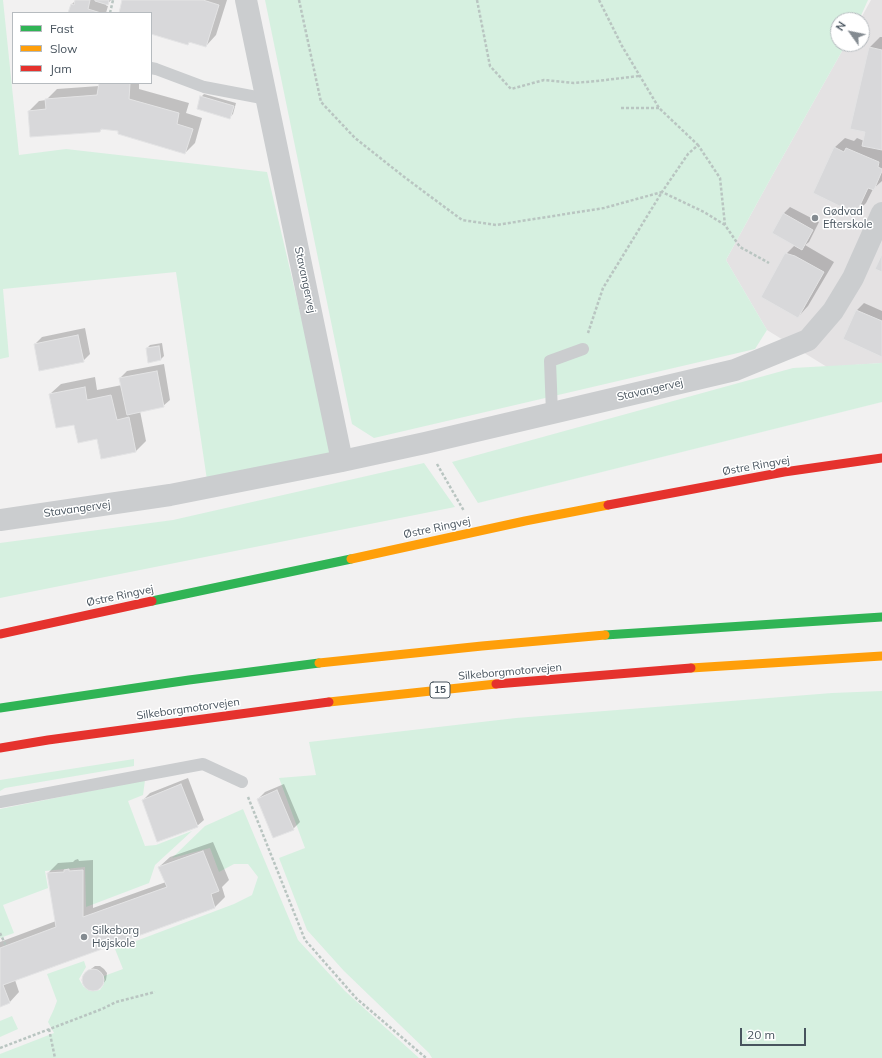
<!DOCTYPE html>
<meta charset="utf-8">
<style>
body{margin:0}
#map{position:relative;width:882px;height:1058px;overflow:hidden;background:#f2f1f1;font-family:Mulish,sans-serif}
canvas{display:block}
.legend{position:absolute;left:12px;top:12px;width:140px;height:72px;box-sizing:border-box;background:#fff;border:1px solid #b6bbbf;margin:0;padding:5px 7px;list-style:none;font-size:12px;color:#48545e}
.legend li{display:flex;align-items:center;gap:8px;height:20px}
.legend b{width:20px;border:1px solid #b6bbbf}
.north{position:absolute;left:830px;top:12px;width:40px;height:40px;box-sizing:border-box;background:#fff;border:1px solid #b6bbbf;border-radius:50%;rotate:303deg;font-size:11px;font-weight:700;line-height:16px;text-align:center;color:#48545e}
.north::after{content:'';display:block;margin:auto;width:14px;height:18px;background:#848b91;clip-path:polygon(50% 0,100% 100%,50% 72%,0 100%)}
.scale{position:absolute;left:740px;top:1028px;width:66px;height:18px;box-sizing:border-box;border:2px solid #48545e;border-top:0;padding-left:5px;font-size:12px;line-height:14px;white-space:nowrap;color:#48545e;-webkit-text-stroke:3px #fff;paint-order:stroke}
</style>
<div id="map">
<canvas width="882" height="1058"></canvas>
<ul class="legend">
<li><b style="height:5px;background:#30b455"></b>Fast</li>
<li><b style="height:5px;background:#ff9f0a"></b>Slow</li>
<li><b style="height:5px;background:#e5322d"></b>Jam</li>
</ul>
<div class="north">N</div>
<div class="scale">20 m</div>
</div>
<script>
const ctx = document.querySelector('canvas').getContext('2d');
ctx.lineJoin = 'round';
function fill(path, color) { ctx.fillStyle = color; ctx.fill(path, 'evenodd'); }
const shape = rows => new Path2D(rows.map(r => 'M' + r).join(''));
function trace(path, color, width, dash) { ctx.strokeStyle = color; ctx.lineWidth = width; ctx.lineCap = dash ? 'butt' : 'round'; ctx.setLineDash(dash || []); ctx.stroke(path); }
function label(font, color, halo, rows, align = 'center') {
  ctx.font = font + ' Mulish,sans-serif'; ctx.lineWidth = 3; ctx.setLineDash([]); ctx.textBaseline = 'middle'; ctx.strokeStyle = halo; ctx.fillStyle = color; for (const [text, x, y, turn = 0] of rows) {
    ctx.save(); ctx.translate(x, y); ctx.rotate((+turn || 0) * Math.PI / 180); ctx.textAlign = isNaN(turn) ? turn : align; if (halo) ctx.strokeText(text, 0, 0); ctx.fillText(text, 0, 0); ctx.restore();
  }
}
fill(shape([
 [871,0,882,0,882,363,827,367,767,330,726,260,772,176,846,44,862,44,862,20,860,20]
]), '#e4e2e3');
fill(shape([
 [0,0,3,0,19,155,66,149,267,172,333,452,207,480,176,272,3,289,9,357,0,359],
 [265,0,868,0,859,20,838,20,838,44,846,44,772,176,726,260,767,330,755,349,374,438,352,424],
 [882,363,882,402,478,503,452,462,793,368],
 [424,463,455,507,0,598,0,543,173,520],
 [882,691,882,1058,432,1058,429,1053,344,971,307,930,279,858,305,848,279,778,316,775,309,742,516,718,832,693],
 [134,759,134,766,5,788,0,791,0,780],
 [145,780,143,795,128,801,145,846,156,845,192,831,155,865,149,883,86,907,85,867,45,871,48,888,3,905,14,933,0,938,0,809],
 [243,809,298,940,345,991,419,1058,0,1058,0,1054,54,1033,48,1022,54,1009,57,1001,47,974,84,961,86,967,79,979,83,986,88,990,94,991,100,990,104,984,104,976,123,969,115,949,234,904,252,895,258,877,248,864,234,864,219,872,210,848,172,858,205,826],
 [12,1016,18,1029,0,1037,0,1021]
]), '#d6f0e0');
fill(shape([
 [76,0,111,0,106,6,108,6,106,13,69,13,71,5],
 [123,0,227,0,216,35,206,46,191,41,188,44,151,33,151,13,120,13],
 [880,37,882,37,882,181,873,189,866,203,856,213,834,148,845,138,854,141,857,138,864,141,866,131,870,47],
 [100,83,139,83,139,89,189,103,186,113,202,118,195,143,185,153,119,130,102,129,100,131,29,111,39,101,46,100,57,89,99,86],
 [204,94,236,103,233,114,230,117,201,97],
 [790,207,819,222,809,242,805,245,834,262,808,306,798,317,786,254,795,245,784,213],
 [864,303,882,311,882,356,844,339,857,310],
 [85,328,90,354,83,361,35,344,42,337],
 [162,343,164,356,161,359,147,348,150,345],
 [164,364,170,400,163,406,140,411,146,441,136,451,98,438,75,424,50,394,61,384,95,377,97,390,122,385,120,378,127,371],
 [188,778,204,820,197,826,143,800,150,793],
 [284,784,300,822,293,829,258,799,265,792],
 [213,842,229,880,222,887,225,897,215,907,15,980,19,992,9,1003,0,1006,0,942,56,921,48,873,58,863,73,862,75,860,78,859,79,861,93,860,93,908,166,882,159,867,170,857],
 [95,966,100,966,104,969,107,973,106,980,99,989,94,990,89,989,84,985,83,981,83,976,87,972]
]), '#0003');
const building = shape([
 [75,0,90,0,88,9,101,13,68,13,71,4,74,5,75,0],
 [95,0,109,0,108,5,95,1,95,0],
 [122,0,203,0,219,5,206,47,189,42,188,45,151,34,151,13,119,13,122,0],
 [869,47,882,50,882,150,862,146,865,132,850,129,869,47],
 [99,83,130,83,129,99,179,113,177,124,193,129,185,154,118,134,118,131,101,129,100,132,30,137,28,111,46,109,45,99,97,95,99,83],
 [200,96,234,106,230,119,197,109,200,96],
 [834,147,844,152,846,148,879,162,878,167,882,169,882,171,874,190,868,188,856,214,813,193,834,147],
 [783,213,813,230,802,250,772,233,783,213],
 [785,253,795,256,824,272,798,318,761,297,785,253],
 [882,254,882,272,875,269,882,254],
 [856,310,882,321,882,357,843,339,856,310],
 [78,335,84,362,39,371,34,344,78,335],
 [159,346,161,360,148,363,146,348,159,346],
 [157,371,164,407,127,415,119,378,157,371],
 [85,387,87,400,111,395,117,420,129,417,136,452,101,459,97,439,78,443,74,425,56,428,49,394,85,387],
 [181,784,198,827,157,842,142,800,181,784],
 [277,790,294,830,273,838,257,799,277,790],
 [203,851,219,891,211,894,215,908,3,985,10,1003,0,1007,0,948,56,927,47,873,64,872,64,870,69,869,69,871,83,870,83,917,167,887,158,867,203,851],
 '82 980a11 11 0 1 1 22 0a11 11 0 1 1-22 0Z'
]);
fill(building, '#d8d8da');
trace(building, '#e3e3e4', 1);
trace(shape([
 [299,0,321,102,355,138,403,176,462,220,496,225,604,208,662,192,603,288,588,333],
 [477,0,490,66,511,89,544,80,574,83,597,81,639,76],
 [599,0,622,46,659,108,698,145],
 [110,13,113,0],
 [621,108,659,108],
 [725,225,704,212,662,192,688,154,698,145,720,178,725,225,740,247,769,263],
 [437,464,464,511],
 [248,797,305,940,357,999,426,1058],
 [0,933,6,946],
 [49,1029,55,1058],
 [0,1048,102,1009,116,1002,155,992]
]), '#b9c5c1', 2.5, [3, 2]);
trace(shape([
 [151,68,156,69,204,87,267,99],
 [552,413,550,361,583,349],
 [0,802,203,764,242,782]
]), '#cbcdcf', 12);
trace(shape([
 [246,0,342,461],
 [0,520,170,495,342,461,425,443,735,370,808,340,833,311,853,278,882,213]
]), '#cbcdcf', 22);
trace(shape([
 [152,601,351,559],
 [605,635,882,617],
 [0,708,189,680,319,663]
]), '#30b455', 9);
trace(shape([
 [351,559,525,521,608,505],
 [319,663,482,646,605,635],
 [691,668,882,656],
 [329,702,496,684]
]), '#ff9f0a', 9);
trace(shape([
 [608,505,784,472,882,458],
 [0,634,152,601],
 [496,684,691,668],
 [0,748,48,740,329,702]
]), '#e5322d', 9);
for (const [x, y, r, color] of [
 [815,218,4,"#848b91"],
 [84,937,4,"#848b91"]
]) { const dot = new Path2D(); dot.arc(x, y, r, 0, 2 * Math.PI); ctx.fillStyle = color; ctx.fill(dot); trace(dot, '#fff', 1.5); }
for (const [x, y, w] of [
 [440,690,20]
]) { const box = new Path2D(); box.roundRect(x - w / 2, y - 8, w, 16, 3); ctx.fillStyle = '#fff'; ctx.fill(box); trace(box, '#48545e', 1); }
label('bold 10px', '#48545e', null, [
 ["15",440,690]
]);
label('11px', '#48545e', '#fff', [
 ["Gødvad",823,212],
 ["Efterskole",823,225],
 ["Silkeborg",92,931],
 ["Højskole",92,944]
], 'left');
label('11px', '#48545e', '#fff', [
 ["Stavangervej",305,280,78],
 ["Stavangervej",650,390,-13],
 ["Østre Ringvej",756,466,-10],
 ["Stavangervej",77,509,-8],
 ["Østre Ringvej",437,528,-12],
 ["Østre Ringvej",120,596,-12],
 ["Silkeborgmotorvejen",510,672,-5],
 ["Silkeborgmotorvejen",188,709,-8]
]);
</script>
